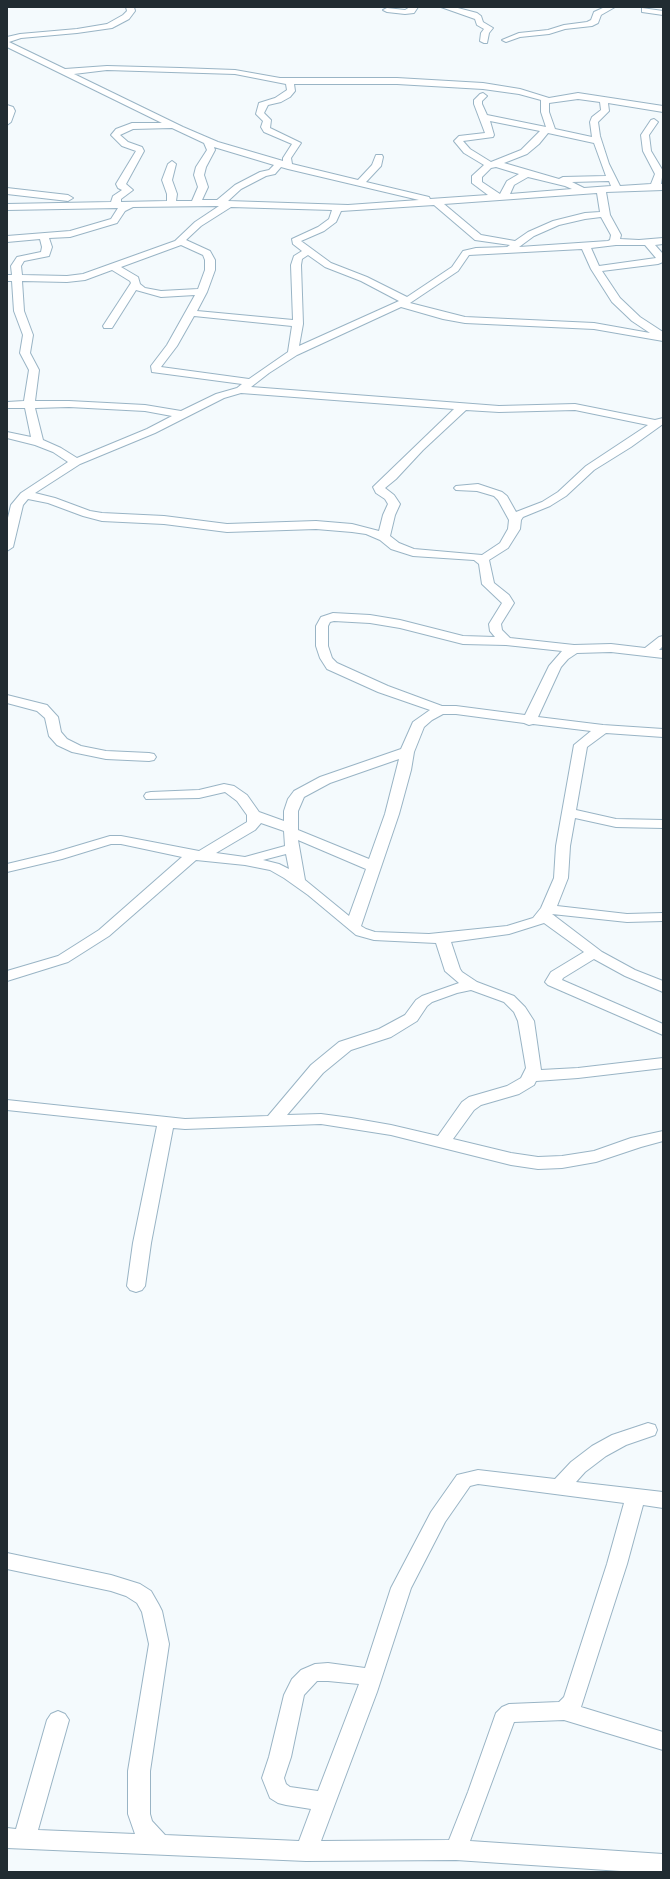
<!DOCTYPE html>
<style>
body{margin:0}
#map{position:relative;width:670px;height:1879px;overflow:hidden;background:#f4fafd;font-family:"Roboto Condensed",sans-serif}
canvas{display:block}
.frame{position:absolute;inset:0;border:8px solid #212c32;pointer-events:none}
</style>
<div id="map">
<canvas width="670" height="1879"></canvas>
<div class="frame"></div>
</div>
<script>
const ctx = document.querySelector('canvas').getContext('2d');
ctx.lineJoin = 'round';
const shape = rows => new Path2D(rows.map(r => 'M' + r).join(''));
function trace(path, color, width, dash) { ctx.strokeStyle = color; ctx.lineWidth = width; ctx.lineCap = dash ? 'butt' : 'round'; ctx.setLineDash(dash || []); ctx.stroke(path); }
function fill(path, color) { ctx.fillStyle = color; ctx.fill(path, 'evenodd'); }
const minor = shape([
 [126,7,134,7,135,11,129,19,112,28,77,33,21,38,9,42,65,69,107,66,180,68,235,70,280,78,397,78,483,83,520,89,549,98,578,93,663,106,663,112,608,103,609,111,598,122,600,136,609,164,620,186,651,184,655,174,643,151,641,135,651,120,654,119,658,122,649,135,651,151,663,171,661,184,663,184,663,190,606,192,610,215,621,235,620,239,639,240,663,238,663,244,655,245,663,254,663,262,658,264,602,271,620,298,640,317,663,332,663,341,594,329,465,323,443,319,401,307,297,355,269,373,251,387,499,406,575,404,655,420,663,418,663,424,631,447,594,470,566,496,550,506,523,517,521,520,520,529,508,548,489,560,494,583,509,595,514,603,501,624,502,630,510,638,574,645,611,644,645,648,659,637,663,636,663,646,659,650,663,650,663,658,611,652,577,653,568,659,561,667,538,717,603,725,663,729,663,737,606,733,587,747,576,810,616,819,663,820,663,828,616,827,575,818,570,846,568,878,557,906,627,914,663,913,663,921,627,922,552,914,602,952,635,970,663,981,663,992,625,976,594,959,563,978,562,980,663,1024,663,1035,548,985,545,982,551,972,584,952,544,923,509,934,451,942,460,969,462,972,477,982,514,996,525,1007,534,1021,541,1070,578,1068,663,1058,663,1068,578,1078,536,1081,534,1085,519,1094,481,1105,474,1110,453,1139,511,1153,538,1157,562,1156,594,1151,631,1138,663,1131,663,1141,641,1147,596,1162,562,1168,538,1169,511,1165,391,1135,321,1124,185,1129,173,1128,151,1243,145,1286,142,1290,136,1292,130,1290,127,1286,133,1243,157,1126,7,1110,7,1100,185,1119,268,1116,311,1065,339,1042,379,1029,405,1015,416,1000,422,996,459,983,445,971,436,943,374,940,356,935,308,895,284,878,270,870,245,865,196,860,109,936,68,962,7,981,7,971,58,956,99,930,182,857,121,844,111,844,62,859,7,872,7,864,53,853,110,836,121,836,199,851,247,822,247,815,237,801,225,792,199,798,146,799,144,796,146,793,151,792,199,790,224,784,234,786,247,795,259,812,284,821,284,811,288,799,294,791,320,777,401,749,413,722,430,710,378,692,327,669,320,658,316,646,316,626,321,617,333,613,370,615,400,620,463,636,495,637,490,631,489,624,502,603,482,584,479,564,474,560,413,556,391,549,380,540,366,534,352,532,316,529,227,532,164,524,102,521,83,516,48,503,28,499,23,505,13,547,7,551,7,522,11,505,21,493,68,462,53,452,35,445,7,438,7,432,31,437,25,408,7,408,7,402,24,401,29,370,20,353,23,335,14,311,12,281,7,281,7,275,12,275,11,266,17,257,41,252,42,247,40,239,7,242,7,236,70,231,111,219,118,208,7,210,7,204,111,202,113,196,122,190,118,188,116,184,136,151,122,146,111,135,116,129,132,123,162,123,7,47,7,37,20,34,77,29,107,24,123,15,127,11,126,7],
 [107,70,235,74,286,84,287,90,275,98,259,103,256,114,263,121,261,127,264,132,292,144,283,158,283,161,218,142,183,127,74,74,107,70],
 [294,84,397,84,483,89,519,94,541,100,541,112,546,127,487,115,482,104,482,101,487,96,483,93,480,94,474,100,474,104,485,133,459,136,454,141,464,153,484,165,472,176,472,183,488,195,430,199,429,197,366,182,381,166,383,157,382,155,376,155,372,165,358,180,292,164,291,158,301,143,270,128,271,120,264,113,268,105,281,102,290,97,295,91,294,84],
 [578,99,600,102,601,110,592,117,590,122,592,137,555,129,549,112,549,103,578,99],
 [490,121,540,131,521,150,491,162,470,149,463,141,493,137,494,135,490,121],
 [172,128,204,143,207,150,196,167,194,175,198,187,192,201,176,201,177,194,172,180,176,164,172,161,168,164,162,180,167,194,167,201,121,202,121,199,133,190,126,184,144,151,142,147,128,142,120,135,133,129,172,128],
 [548,133,594,143,606,176,563,177,559,179,504,163,527,154,539,144,548,133],
 [214,147,274,165,269,170,260,172,235,185,217,200,202,200,208,187,204,175,206,167,215,150,214,147],
 [281,167,288,169,419,200,348,205,228,201,241,189,266,176,275,174,281,167],
 [496,167,519,174,507,181,500,194,482,182,482,177,491,168,496,167],
 [528,177,565,186,572,189,510,194,514,185,528,177],
 [609,181,611,186,584,188,572,182,609,181],
 [597,193,600,212,585,213,553,221,528,232,515,241,481,235,444,204,597,193],
 [434,205,475,240,510,245,507,247,476,248,463,251,452,267,407,297,367,277,331,263,301,241,324,231,336,222,341,211,434,205],
 [219,206,195,222,175,241,83,274,67,276,22,275,21,266,24,261,49,256,52,247,49,238,70,237,117,223,125,211,133,207,219,206],
 [231,207,332,210,329,219,318,227,292,239,293,244,302,251,294,256,291,265,293,320,197,311,207,292,215,270,215,260,210,251,186,240,201,226,231,207],
 [601,217,611,235,610,240,608,241,519,247,534,236,559,225,585,219,601,217],
 [181,245,203,255,205,260,205,270,198,289,161,291,145,288,140,284,138,277,121,267,181,245],
 [616,245,645,245,656,258,599,266,591,248,616,245],
 [582,249,591,269,612,302,632,321,650,333,594,323,465,317,410,303,458,271,469,255,582,249],
 [308,255,325,267,361,281,399,301,299,346,303,324,301,265,302,259,308,255],
 [112,270,130,281,131,283,103,326,104,328,112,328,136,290,161,297,195,295,167,345,151,366,152,372,242,384,237,388,216,394,181,411,145,405,69,401,35,401,39,370,30,353,33,335,24,311,22,281,67,282,85,280,112,270],
 [194,316,292,326,288,352,249,379,161,367,177,346,194,316],
 [241,393,454,409,373,487,376,493,385,499,388,504,383,515,379,531,352,524,316,521,227,524,164,516,102,513,90,511,55,498,35,493,80,464,155,433,224,398,241,393],
 [69,407,145,411,172,416,147,429,77,458,61,448,43,440,35,408,69,407],
 [466,410,499,412,575,410,648,425,586,466,558,492,542,502,516,512,507,496,502,492,478,484,456,486,454,488,456,490,477,491,494,496,498,500,509,520,508,529,500,543,482,555,414,549,399,543,390,536,395,515,400,504,394,495,385,488,396,479,423,450,466,410],
 [334,621,370,623,400,628,463,644,506,645,562,651,549,666,525,715,456,706,442,706,388,686,337,663,332,658,328,646,328,626,330,622,334,621],
 [443,714,456,714,524,723,529,725,533,724,591,731,574,745,556,846,554,878,541,908,533,918,507,926,429,934,375,932,366,929,361,926,399,814,411,770,414,752,424,727,432,720,443,714],
 [399,759,385,814,369,859,298,830,298,811,304,797,330,783,399,759],
 [261,823,284,831,285,846,245,857,216,853,255,830,261,823],
 [298,840,366,869,349,916,305,880,298,840],
 [286,854,289,869,279,864,263,860,286,854],
 [471,990,504,1002,514,1012,518,1021,526,1068,521,1078,507,1086,469,1097,462,1102,438,1136,391,1125,351,1118,321,1114,287,1115,323,1073,351,1050,391,1037,417,1021,427,1006,432,1002,457,993,471,990],
 [410,7,418,7,414,13,405,14,387,12,383,10,387,8,405,10,410,7],
 [441,7,454,7,477,13,481,16,483,22,493,28,489,33,487,43,484,43,480,41,481,33,484,29,477,25,475,19,441,7],
 [605,7,615,7,601,15,598,23,592,26,565,29,549,34,520,37,506,42,502,40,519,33,548,30,564,25,587,22,591,20,594,12,605,7],
 [642,8,663,11,663,15,642,12,642,8],
 [7,105,13,107,15,111,11,122,7,125,7,105],
 [7,188,68,195,73,198,68,201,7,194,7,188],
 [7,695,47,705,58,717,61,732,67,739,81,746,106,751,149,753,154,754,156,757,154,760,149,761,106,759,72,752,57,745,49,736,45,718,37,711,7,703,7,695],
 [648,1423,655,1425,657,1430,655,1435,626,1445,606,1456,585,1472,576,1482,663,1492,663,1508,643,1505,627,1564,581,1707,663,1732,663,1750,564,1720,514,1722,470,1841,663,1854,663,1872,636,1872,456,1860,306,1861,7,1848,7,1828,16,1829,47,1720,51,1714,58,1711,65,1714,69,1720,38,1830,135,1834,128,1814,128,1771,149,1644,142,1612,137,1603,126,1596,111,1591,7,1569,7,1553,111,1575,140,1584,151,1591,159,1605,162,1611,169,1644,150,1771,150,1814,152,1821,165,1835,299,1841,311,1809,286,1805,278,1803,270,1798,262,1778,269,1757,284,1695,292,1679,301,1670,315,1664,328,1663,365,1668,391,1588,431,1512,457,1475,478,1470,555,1479,571,1462,592,1446,612,1435,648,1423],
 [478,1484,624,1503,607,1564,564,1697,559,1702,509,1704,502,1707,496,1713,468,1792,449,1840,321,1841,377,1692,411,1588,445,1522,470,1486,478,1484],
 [317,1681,328,1681,359,1684,318,1791,290,1787,286,1784,284,1778,291,1757,304,1695,317,1681]
]);
trace(minor, '#99b4c5', 2);
fill(minor, '#fff');
</script>
